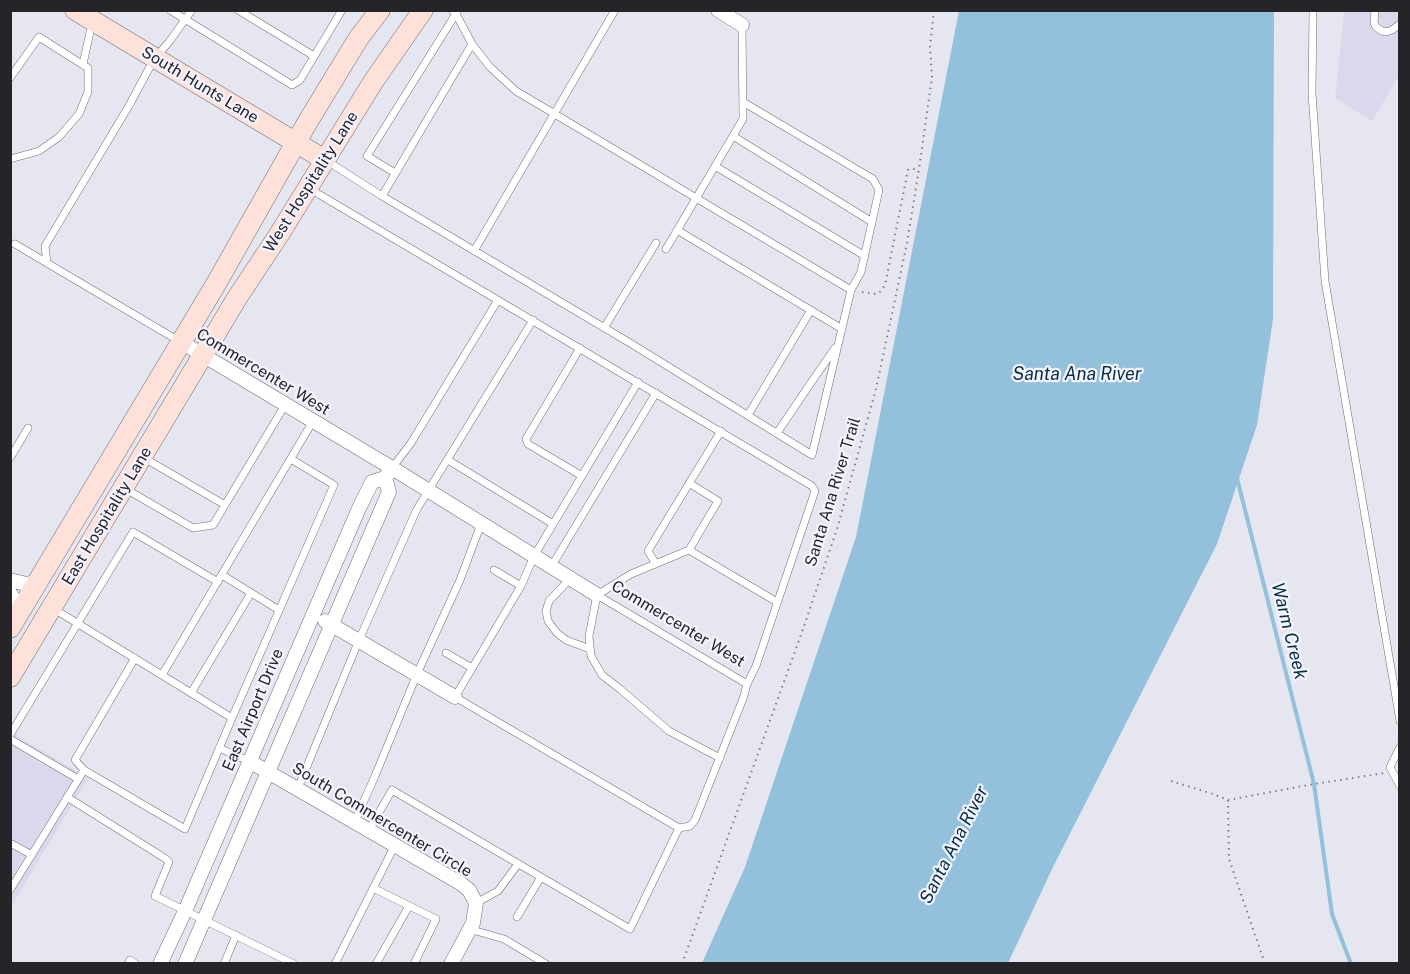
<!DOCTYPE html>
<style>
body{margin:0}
#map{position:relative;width:1410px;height:974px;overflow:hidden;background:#e6e6f1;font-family:"Public Sans",sans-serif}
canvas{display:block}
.frame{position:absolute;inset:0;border:12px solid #252529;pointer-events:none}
</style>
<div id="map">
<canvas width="1410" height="974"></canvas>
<div class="frame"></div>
</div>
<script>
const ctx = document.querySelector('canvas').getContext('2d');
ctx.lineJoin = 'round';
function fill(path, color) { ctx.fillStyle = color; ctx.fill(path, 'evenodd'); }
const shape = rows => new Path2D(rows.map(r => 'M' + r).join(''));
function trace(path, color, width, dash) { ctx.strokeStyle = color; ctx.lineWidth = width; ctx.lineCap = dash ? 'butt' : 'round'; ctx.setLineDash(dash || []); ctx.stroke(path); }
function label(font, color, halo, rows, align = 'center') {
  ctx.font = font + ' "Public Sans",sans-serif'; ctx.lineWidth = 4.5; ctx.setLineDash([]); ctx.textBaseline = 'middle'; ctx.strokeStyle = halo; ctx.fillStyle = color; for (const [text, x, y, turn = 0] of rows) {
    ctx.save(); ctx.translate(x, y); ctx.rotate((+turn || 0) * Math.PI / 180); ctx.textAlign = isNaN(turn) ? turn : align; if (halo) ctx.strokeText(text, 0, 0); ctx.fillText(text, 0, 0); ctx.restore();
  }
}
fill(shape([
 [1344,11,1399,11,1399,76,1372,121,1335,98],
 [11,732,88,778,11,907]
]), '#dad9eb');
fill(shape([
 [959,11,1274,11,1273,319,1257,425,1217,544,1053,867,1008,963,702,963,745,867,856,537]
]), '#93c0da');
trace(shape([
 [1237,478,1314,784,1332,914,1351,964]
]), '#93c0da', 4);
const lane = shape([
 [170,10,292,85,300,80,342,10],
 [238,10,314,56],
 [1313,10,1312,93,1325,281,1400,721],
 [1375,10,1374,23,1376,27,1382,31,1386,32,1392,30,1400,24],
 [83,64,92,23],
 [10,78,39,37,88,68,88,92,79,114,59,137,39,151,10,159],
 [743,102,873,179,879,190,861,272,851,290],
 [733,136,872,222],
 [327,161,382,196,630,343,812,455,851,290,516,91,490,67,472,44,456,14,452,10],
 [715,166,865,256],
 [395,173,367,156,457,12],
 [310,189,812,486,815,491,756,666,747,684],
 [382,196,472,44],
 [677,230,842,329],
 [15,244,47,263],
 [666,249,743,119,742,25],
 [474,251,615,10],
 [604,328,656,243],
 [179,341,47,263,45,246,130,104,154,59,169,42,192,10],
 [580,348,526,439,528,444,582,476],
 [748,415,811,310],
 [777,433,808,387,835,348],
 [10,458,28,428],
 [144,458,225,505],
 [448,460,553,524],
 [392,468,411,443,498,300],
 [689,483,718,501,689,550],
 [124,488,193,528,213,525,285,405],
 [656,564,648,551,721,431],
 [551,567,656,393],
 [494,570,521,586],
 [222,575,279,610],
 [570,579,549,601,546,611,548,621,557,633,566,640,590,649],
 [597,595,747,684,744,696,695,820,690,826,679,828,455,697,521,586,534,556,638,382],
 [54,609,232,718],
 [446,653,472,668],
 [135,658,75,760,84,770,185,829,232,718,334,485,291,459],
 [162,675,313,421],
 [191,693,251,593],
 [10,735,133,532,218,582],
 [10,739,78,779],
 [1400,747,1390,767,1400,786],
 [219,748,249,761],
 [720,758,669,731,620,689,602,675,591,656,589,636,597,595,631,574,689,550,777,602],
 [298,788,359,640,417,509,533,320],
 [67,797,166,859,169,862,155,896,294,964],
 [355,821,375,776,417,674,460,580,481,524],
 [369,830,392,790,630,929,679,828],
 [10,843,32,855],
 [373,888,436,919,414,964],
 [10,890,84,770],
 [476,903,498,891,518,864],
 [517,917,541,877],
 [469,929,504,939,546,964],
 [128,964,130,960,136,964],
 [224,964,236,935],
 [335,964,395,845],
 [376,964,409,906]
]);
const street = shape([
 [718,10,742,25],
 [181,342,392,468,597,595],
 [10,580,26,584,38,582],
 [10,593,21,610],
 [325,621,455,697],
 [249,761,460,883,469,890,476,903,473,923,451,964],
 [160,964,185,911,360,506,372,482,385,478,392,468],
 [185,964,389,492,385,478]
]);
const secondary = shape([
 [75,10,325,160],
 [10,628,216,284,307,123,358,39,380,10],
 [10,677,237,298,280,233,373,82,423,10]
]);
trace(lane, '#6e6d77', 8);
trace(street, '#6e6d77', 15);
trace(secondary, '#6e6d77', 21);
trace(shape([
 [862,292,876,294,881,291,885,285,908,170,909,169,919,169],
 [1171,781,1213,794,1228,800,1314,784,1385,773],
 [1228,800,1229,859,1265,964],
 [682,964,802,632,837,529,876,389,907,243,919,169,932,77,930,47,934,10]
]), '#7d7d84', 2, [1.5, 4.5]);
trace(lane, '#fff', 7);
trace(street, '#fff', 14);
trace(secondary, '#fee1d8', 20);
label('16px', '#252529', '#f4f3ff', [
 ["South Hunts Lane",200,85,31],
 ["West Hospitality Lane",311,182,-58],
 ["Commercenter West",263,372,31],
 ["Santa Ana River Trail",833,492,-73],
 ["East Hospitality Lane",107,516,-59],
 ["Commercenter West",678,624,31],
 ["East Airport Drive",253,710,-67],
 ["South Commercenter Circle",382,820,31]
]);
label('italic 18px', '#052d40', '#f4f3ff', [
 ["Santa Ana River",1077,374],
 ["Warm Creek",1289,631,76],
 ["Santa Ana River",954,845,-63]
]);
</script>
